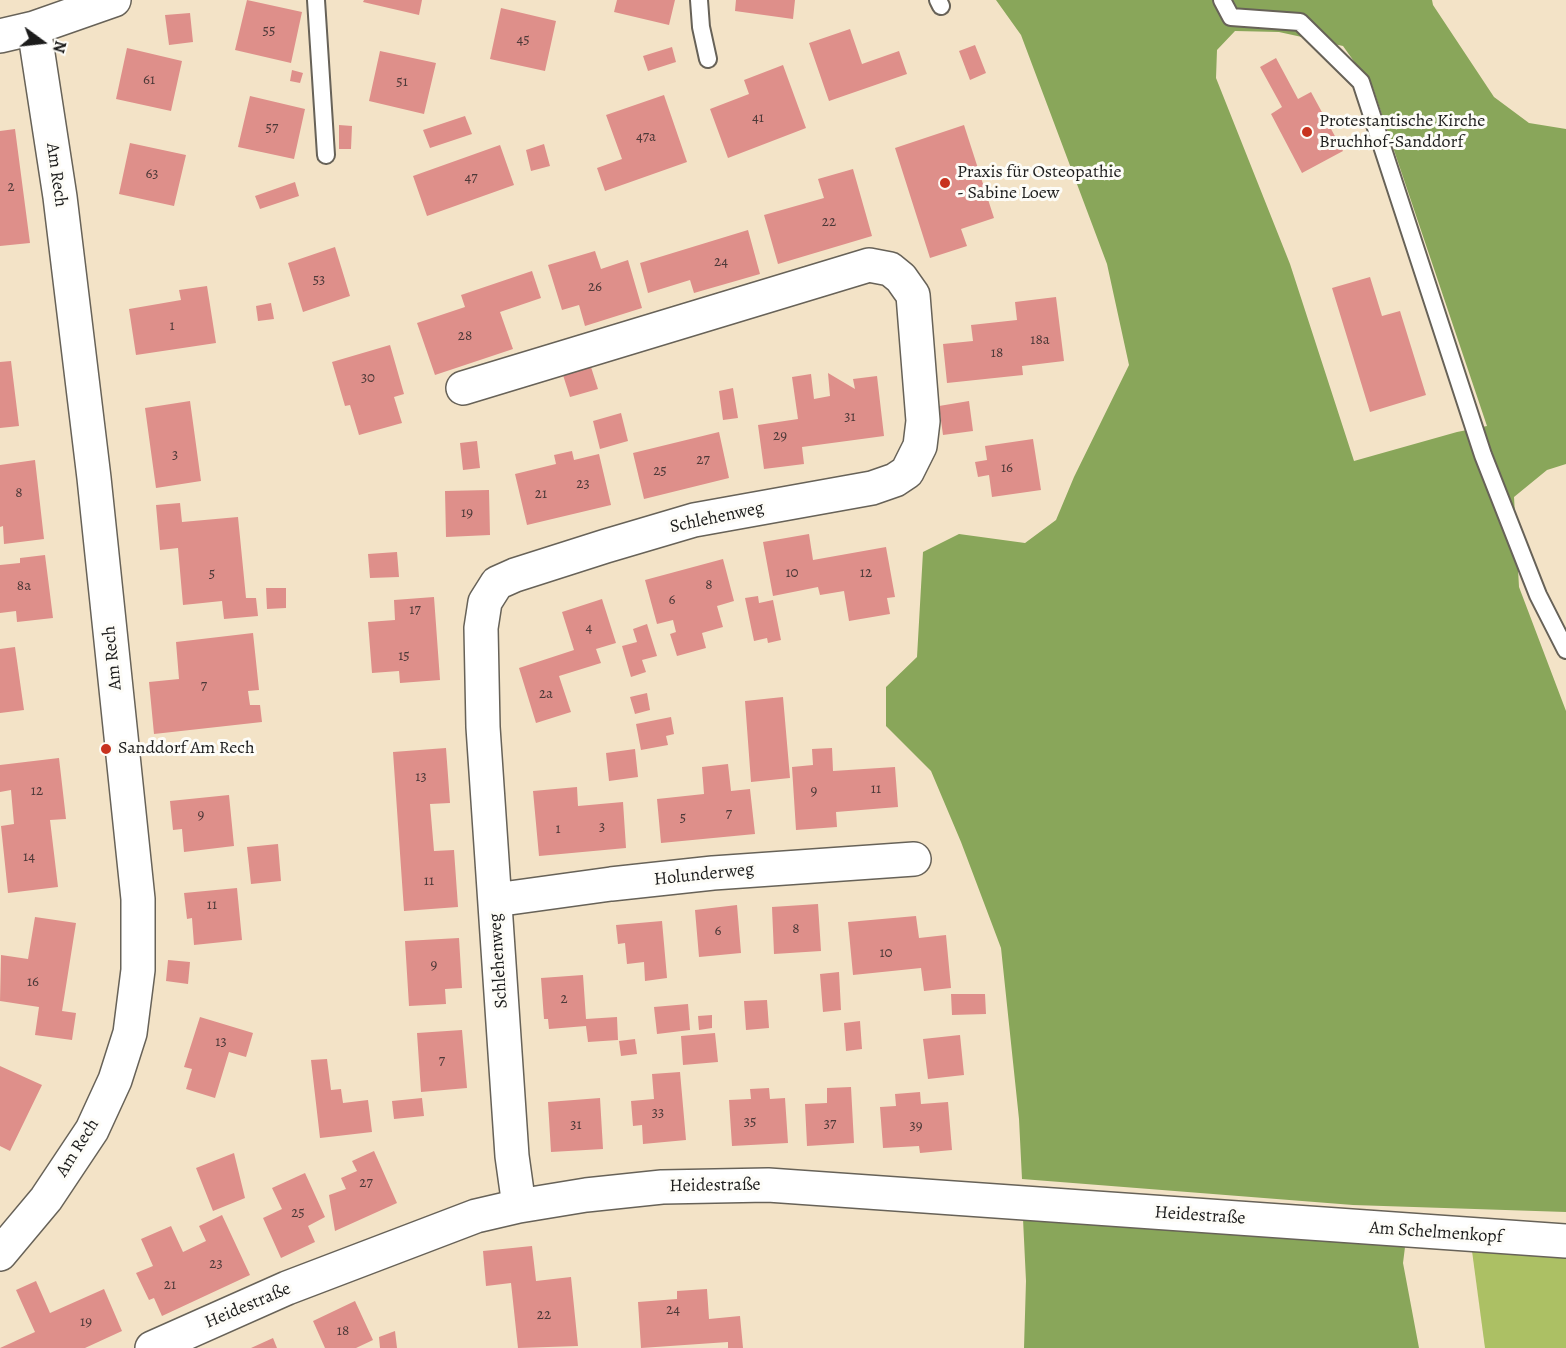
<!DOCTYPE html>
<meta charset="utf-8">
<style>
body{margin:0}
#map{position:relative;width:1566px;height:1348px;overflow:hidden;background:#f3e3c7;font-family:Alegreya,serif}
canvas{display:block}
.north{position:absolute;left:12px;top:12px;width:60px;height:60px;-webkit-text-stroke:4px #fdfcf7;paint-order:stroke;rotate:105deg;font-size:16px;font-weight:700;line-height:24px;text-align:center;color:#1c1c1c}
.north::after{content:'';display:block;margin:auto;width:21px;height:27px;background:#1c1c1c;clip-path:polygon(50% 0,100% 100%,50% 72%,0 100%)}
</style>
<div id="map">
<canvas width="1566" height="1348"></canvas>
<div class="north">N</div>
</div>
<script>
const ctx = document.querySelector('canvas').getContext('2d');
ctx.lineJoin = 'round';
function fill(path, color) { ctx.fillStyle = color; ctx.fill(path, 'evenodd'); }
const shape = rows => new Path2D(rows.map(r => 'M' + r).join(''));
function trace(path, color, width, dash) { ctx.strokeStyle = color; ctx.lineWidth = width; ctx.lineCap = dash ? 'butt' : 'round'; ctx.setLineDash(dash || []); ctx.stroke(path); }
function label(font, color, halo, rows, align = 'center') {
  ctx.font = font + ' Alegreya,serif'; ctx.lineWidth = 6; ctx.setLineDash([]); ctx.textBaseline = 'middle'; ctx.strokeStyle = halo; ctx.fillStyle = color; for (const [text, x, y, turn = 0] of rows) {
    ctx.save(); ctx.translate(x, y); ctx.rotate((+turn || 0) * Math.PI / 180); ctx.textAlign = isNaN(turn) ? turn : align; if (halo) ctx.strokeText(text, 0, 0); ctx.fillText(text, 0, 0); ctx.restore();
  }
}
fill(shape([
 [1472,1251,1566,1257,1566,1348,1485,1348]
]), '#acc064');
fill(shape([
 [996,0,1432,0,1433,5,1494,97,1529,123,1566,129,1566,464,1547,470,1514,497,1519,587,1566,711,1566,1212,1353,1205,1022,1179,1019,1119,1001,948,961,842,931,771,886,726,886,687,917,657,923,552,959,534,1025,543,1056,520,1074,477,1129,365,1107,264,1021,35],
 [1235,31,1279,32,1343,46,1373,88,1487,426,1457,432,1354,461,1290,264,1216,78,1217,50],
 [1023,1219,1405,1247,1403,1263,1419,1348,1024,1348,1026,1281]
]), '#89a65a');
fill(shape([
 [247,0,302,12,291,63,235,50],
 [364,0,422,0,419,15,363,2],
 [617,0,675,0,669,25,614,12],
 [736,0,795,0,793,19,735,11],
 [501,8,556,21,545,71,490,59],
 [190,13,193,42,169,45,165,15],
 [850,29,862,64,899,51,907,74,829,101,809,43],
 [975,45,986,73,970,80,959,51],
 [672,47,676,62,648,71,643,56],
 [127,48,182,61,171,111,116,99],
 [380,51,436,63,424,114,369,101],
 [1276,58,1298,99,1311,92,1343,151,1302,173,1271,114,1282,107,1260,67],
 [783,65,806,128,728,158,710,109,749,94,744,80],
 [292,70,303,73,300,83,290,81],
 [664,95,687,162,605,191,597,168,622,159,606,115],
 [250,96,305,109,294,159,238,147],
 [465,116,472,134,430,148,423,130],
 [339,125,352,126,351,149,339,149],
 [964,125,994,218,961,229,967,246,930,258,895,148],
 [15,129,30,243,0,246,0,131],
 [130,143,186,155,174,206,119,194],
 [544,144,550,166,531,171,526,150],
 [500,145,514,185,427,216,413,176],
 [853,169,872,236,778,264,764,215,824,198,818,179],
 [295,182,299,196,260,209,255,196],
 [748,230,760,274,694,293,690,280,648,293,640,263],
 [335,247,350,296,303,312,288,263],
 [595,251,601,269,628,260,642,308,585,326,579,305,562,310,548,265],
 [532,271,541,298,500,312,513,349,435,375,417,323,465,307,461,295],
 [1370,277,1382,316,1400,311,1426,395,1370,412,1332,288],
 [207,286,216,343,136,355,129,309,181,300,179,290],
 [1056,297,1064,361,1022,366,1023,375,947,383,943,344,973,341,971,325,1017,320,1015,302],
 [271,303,274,319,258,321,256,306],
 [390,345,404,394,394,397,402,423,359,435,350,405,345,406,332,362],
 [11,361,19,426,0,428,0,362],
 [591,367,598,389,570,397,563,375],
 [828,373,855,389,853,379,877,376,884,436,802,447,804,464,764,469,758,425,798,419,792,377,811,374,814,399,830,396],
 [733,388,738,418,723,420,719,391],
 [190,401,201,481,156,488,145,408],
 [969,401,973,431,943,435,939,406],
 [621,413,628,441,600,449,593,421],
 [719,432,729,478,644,499,633,453],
 [1033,439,1041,490,992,497,989,475,978,477,975,462,987,460,985,446],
 [477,441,480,468,463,470,460,443],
 [572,451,574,460,599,454,611,505,527,525,515,474,556,464,554,455],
 [35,460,44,539,4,544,3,526,0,527,0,465],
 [489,490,490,535,446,537,445,491],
 [180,503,182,522,238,517,246,598,256,598,258,616,224,619,222,601,183,605,178,548,160,550,156,505],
 [809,534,813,560,886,547,895,597,887,598,890,614,849,621,844,591,820,595,818,587,773,596,763,542],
 [397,552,399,577,370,578,368,554],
 [45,555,53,618,17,622,16,611,0,613,0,565,20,563,20,558],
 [723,559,734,601,717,606,723,627,702,633,706,648,677,656,670,634,676,632,673,620,657,624,645,580],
 [266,588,286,588,286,608,267,609],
 [758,596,759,603,773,600,781,640,768,643,767,638,754,641,745,598],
 [434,597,440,680,400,683,399,671,372,673,368,622,395,620,394,600],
 [602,599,616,643,596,649,601,663,559,676,571,712,536,723,519,668,574,650,562,612],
 [647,624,657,656,642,660,646,672,631,677,622,646,637,642,633,629],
 [253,633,259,690,248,691,250,705,260,705,262,722,154,734,149,682,179,679,176,642],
 [15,647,24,710,0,713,0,649],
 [647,693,650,710,635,714,630,697],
 [783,697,790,778,751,782,745,701],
 [671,717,674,734,666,736,668,745,641,750,636,724],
 [446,748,450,803,430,804,434,851,454,850,458,907,404,911,393,752],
 [832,748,833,771,895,767,898,807,836,812,837,827,796,830,792,767,813,765,812,749],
 [635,749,638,777,609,781,606,753],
 [59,758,66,819,50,820,58,887,8,893,1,826,14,824,11,790,0,792,0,765],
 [728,764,731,791,750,789,755,834,661,843,657,799,704,794,702,767],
 [577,787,578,806,623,802,626,848,539,856,533,791],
 [229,795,234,846,184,852,182,829,173,830,170,801],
 [278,844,281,881,251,884,247,847],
 [237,888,242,940,194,945,192,918,187,919,184,893],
 [818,904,821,951,774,954,772,907],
 [737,905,741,953,699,957,695,910],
 [916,916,919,938,946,935,951,988,924,991,921,968,853,975,848,922],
 [35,917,76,923,62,1011,76,1013,72,1040,35,1035,39,1007,0,1001,1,955,28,959],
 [662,921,667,978,645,981,644,962,627,964,625,943,618,944,616,925],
 [459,938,462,988,445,989,446,1004,409,1006,405,941],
 [168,960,190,962,188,984,166,981],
 [839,972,841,1010,823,1012,820,974],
 [583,975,586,1019,617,1017,618,1040,588,1042,586,1026,549,1029,548,1019,544,1019,541,978],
 [951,994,985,994,986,1014,952,1015],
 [767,1000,769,1028,746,1030,744,1001],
 [688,1004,690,1030,657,1034,654,1007],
 [712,1015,712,1028,699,1030,698,1016],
 [200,1017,253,1033,246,1057,229,1052,215,1098,186,1089,192,1069,184,1067],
 [860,1021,862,1049,846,1051,844,1023],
 [462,1030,467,1088,421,1092,417,1033],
 [715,1033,718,1062,683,1065,681,1036],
 [960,1035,964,1075,928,1079,923,1039],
 [635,1039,637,1054,621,1056,619,1041],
 [327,1059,331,1090,341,1089,343,1103,368,1100,372,1132,320,1138,311,1060],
 [0,1066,42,1085,10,1151,0,1146],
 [680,1072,686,1140,643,1144,642,1125,633,1126,631,1101,654,1099,652,1074],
 [851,1087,854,1143,807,1146,805,1104,827,1103,827,1088],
 [769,1088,770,1099,785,1098,788,1143,732,1146,729,1100,751,1099,750,1089],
 [920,1092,921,1104,948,1102,952,1150,920,1153,919,1146,883,1148,880,1107,896,1106,895,1094],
 [422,1098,424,1116,394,1119,392,1101],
 [600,1098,603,1149,551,1152,548,1102],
 [374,1151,397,1203,335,1231,329,1195,346,1189,341,1178,357,1171,352,1161],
 [234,1153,245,1198,213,1211,196,1168],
 [305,1173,325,1217,308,1226,315,1242,281,1258,263,1218,282,1209,272,1188],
 [222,1215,250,1275,162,1316,154,1298,149,1300,136,1273,153,1266,141,1239,171,1226,183,1252,206,1241,199,1226],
 [532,1246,536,1281,571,1277,578,1346,518,1348,511,1283,486,1286,483,1251],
 [36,1281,50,1313,104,1289,122,1331,85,1348,0,1348,35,1332,16,1290],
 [707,1289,709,1319,740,1316,743,1348,728,1348,728,1342,641,1348,638,1302,677,1299,677,1291],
 [355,1301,373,1340,356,1348,325,1348,313,1321],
 [395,1331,397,1348,380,1348,379,1337],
 [273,1338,277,1348,251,1348]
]), '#de8f8a');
const service = shape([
 [316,0,326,155],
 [699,0,701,27,708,59],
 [938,0,941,6],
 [1222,0,1231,17,1300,22,1361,82,1483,455,1538,595,1566,650]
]);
const minor = shape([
 [0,36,34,28,114,0],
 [463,388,869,265,890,269,901,278,913,295,923,421,920,446,907,472,895,480,872,488,694,520,606,546,515,575,497,583,485,602,481,628,483,727,512,1156,519,1206],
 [495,900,611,884,713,873,914,859],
 [0,1254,46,1199,92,1130,115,1080,130,1033,138,970,138,899,94,478,60,197,34,28],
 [152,1348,287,1288,476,1216,519,1206,586,1195,662,1187,768,1185,1566,1241]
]);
trace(service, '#676258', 20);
trace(minor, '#676258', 36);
trace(service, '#fff', 16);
trace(minor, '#fff', 33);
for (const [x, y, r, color] of [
 [1307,132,6,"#c8321e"],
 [945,183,6,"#c8321e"],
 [106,749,6,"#c8321e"]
]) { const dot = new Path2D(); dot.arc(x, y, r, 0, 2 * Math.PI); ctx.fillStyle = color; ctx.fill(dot); trace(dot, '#fdfcf7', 2); }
label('15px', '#4c3938', null, [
 ["55",269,31],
 ["45",523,40],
 ["61",149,80],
 ["51",402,82],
 ["41",758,118],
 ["57",272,128],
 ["47a",646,137],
 ["63",152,174],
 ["47",471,178],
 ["2",11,187],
 ["22",829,222],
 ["24",721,262],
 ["53",319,280],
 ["26",595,287],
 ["1",172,326],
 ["28",465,336],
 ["18a",1040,340],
 ["18",997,353],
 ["30",368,378],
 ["31",850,417],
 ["29",780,436],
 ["3",175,455],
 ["27",703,460],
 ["16",1007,468],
 ["25",660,471],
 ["23",583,484],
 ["8",19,493],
 ["21",541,494],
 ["19",467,513],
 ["10",792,573],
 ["12",866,573],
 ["5",212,574],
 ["8",709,585],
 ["8a",24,586],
 ["6",672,600],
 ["17",415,610],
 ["4",589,628],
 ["15",404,656],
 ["7",204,686],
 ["2a",546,694],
 ["13",421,777],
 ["11",876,789],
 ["12",37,791],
 ["9",814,791],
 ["7",729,814],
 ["9",201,815],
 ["5",683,818],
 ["3",602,827],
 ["1",558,829],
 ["14",29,857],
 ["11",429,881],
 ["11",212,905],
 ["8",796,929],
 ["6",718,931],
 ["10",886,953],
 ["9",434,965],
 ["16",33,982],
 ["2",564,999],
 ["13",221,1042],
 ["7",442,1061],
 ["33",658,1113],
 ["35",750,1122],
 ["37",830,1124],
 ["31",576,1125],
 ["39",916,1126],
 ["27",366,1183],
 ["25",298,1213],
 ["23",216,1264],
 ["21",170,1285],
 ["24",673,1310],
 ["22",544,1315],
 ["19",86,1322],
 ["18",343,1331]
]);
label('18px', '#1c1c1c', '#fdfcf7', [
 ["Protestantische Kirche",1319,122],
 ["Bruchhof-Sanddorf",1319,143],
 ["Praxis für Osteopathie",957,173],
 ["- Sabine Loew",957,194],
 ["Sanddorf Am Rech",118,749]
], 'left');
label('18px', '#1c1c1c', '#fdfcf7', [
 ["Am Rech",56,175,82],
 ["Schlehenweg",717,518,-12],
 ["Am Rech",113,658,-96],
 ["Holunderweg",704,875,-6],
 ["Schlehenweg",499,961,-94],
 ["Am Rech",78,1148,-58],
 ["Heidestraße",715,1186,-1],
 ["Heidestraße",1200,1216,4],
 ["Am Schelmenkopf",1436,1233,4],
 ["Heidestraße",248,1306,-23]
]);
</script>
